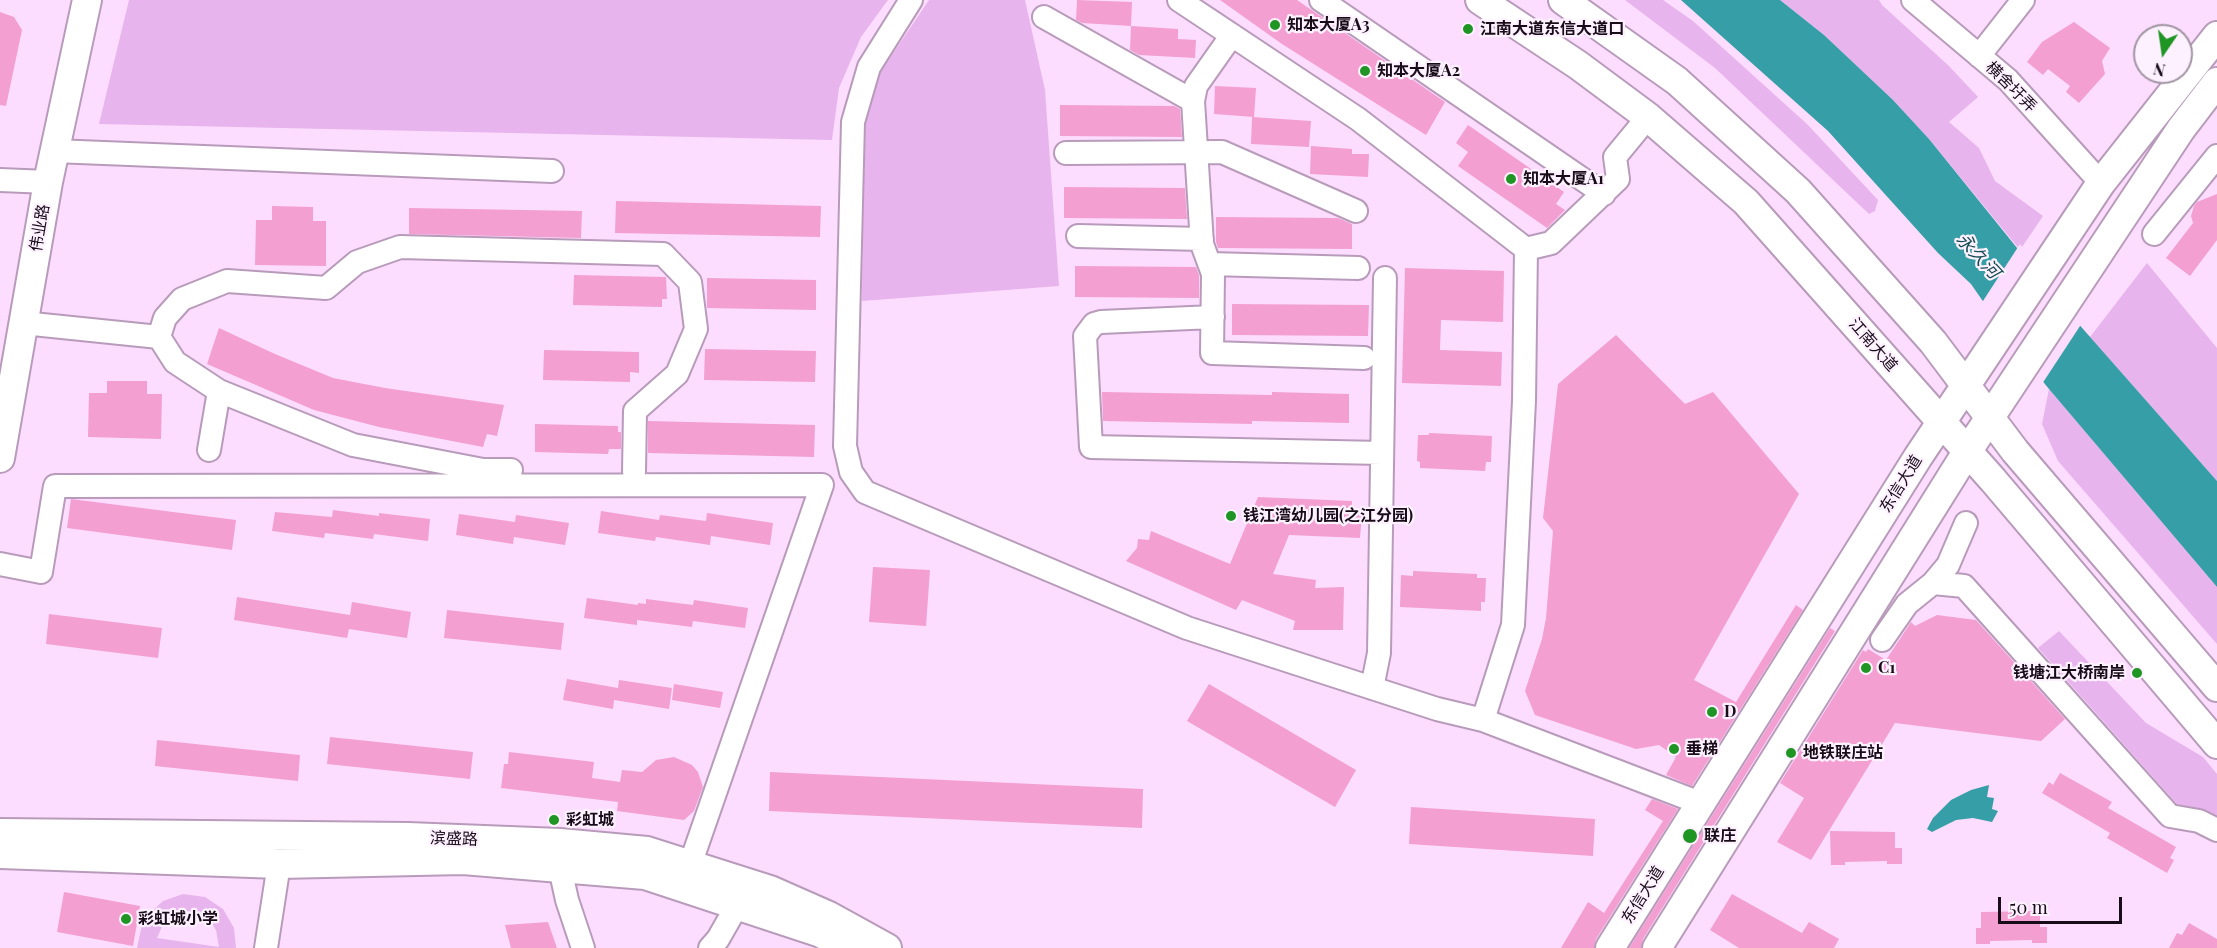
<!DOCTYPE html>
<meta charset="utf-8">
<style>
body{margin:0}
#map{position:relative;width:2217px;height:948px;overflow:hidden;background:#fcddff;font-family:"Playfair Display",serif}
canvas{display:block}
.north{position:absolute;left:2133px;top:24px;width:60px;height:60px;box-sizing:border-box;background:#fef1ff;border:2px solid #a295a3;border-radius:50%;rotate:193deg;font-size:16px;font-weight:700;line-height:24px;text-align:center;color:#170c18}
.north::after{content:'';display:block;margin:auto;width:21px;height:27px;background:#1f9524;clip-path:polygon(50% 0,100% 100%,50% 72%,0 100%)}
.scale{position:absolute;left:1998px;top:897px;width:124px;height:27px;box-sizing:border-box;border:3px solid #170c18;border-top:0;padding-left:8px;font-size:18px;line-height:21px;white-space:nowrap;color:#170c18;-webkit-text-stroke:4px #fef1ff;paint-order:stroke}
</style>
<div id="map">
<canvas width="2217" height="948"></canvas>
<div class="north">N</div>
<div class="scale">50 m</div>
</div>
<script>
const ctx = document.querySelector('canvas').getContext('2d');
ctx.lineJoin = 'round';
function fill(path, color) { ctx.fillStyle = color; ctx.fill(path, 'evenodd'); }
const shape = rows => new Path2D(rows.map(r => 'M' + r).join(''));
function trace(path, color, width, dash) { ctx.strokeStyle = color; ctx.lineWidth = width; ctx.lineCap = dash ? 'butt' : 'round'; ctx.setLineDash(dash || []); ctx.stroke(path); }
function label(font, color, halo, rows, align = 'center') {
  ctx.font = font + ' "Playfair Display","Noto Sans SC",serif'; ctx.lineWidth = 4.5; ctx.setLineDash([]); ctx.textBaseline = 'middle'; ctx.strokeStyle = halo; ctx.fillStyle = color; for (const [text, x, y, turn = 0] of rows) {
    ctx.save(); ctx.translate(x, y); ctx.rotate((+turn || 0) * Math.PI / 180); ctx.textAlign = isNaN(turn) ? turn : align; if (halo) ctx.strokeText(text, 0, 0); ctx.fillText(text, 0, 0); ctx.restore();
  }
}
fill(shape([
 [129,0,888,0,861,37,839,88,832,140,99,124],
 [929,0,1025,0,1045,90,1059,286,862,301,863,144,866,111,879,74],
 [1625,0,1663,0,1693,21,1807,124,1878,200,1875,211,1869,214,1715,68],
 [1780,0,1879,0,1882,5,1949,66,1978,97,1949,122,1979,148,1995,181,2043,216,2020,250,1929,139,1893,100,1824,35],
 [2147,263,2217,348,2217,481,2090,337],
 [2049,389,2217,587,2217,644,2058,461,2042,424],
 [2059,631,2146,723,2203,757,2217,774,2217,820,2185,813,2038,648],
 [183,894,205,897,223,909,234,928,236,948,137,948,142,925,147,916,163,901],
 [188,911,205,916,211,922,216,930,219,947,157,938,164,922,179,913]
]), '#e8b4ed');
fill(shape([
 [1681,0,1780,0,1824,35,1893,100,1929,139,2076,321,2217,481,2217,587,2049,389,2014,346,1971,284,1938,253,1828,131],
 [1989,785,1987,797,1994,798,1992,809,1998,811,1992,822,1973,818,1956,820,1932,832,1927,829,1933,818,1951,800,1971,790]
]), '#359ea7');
fill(shape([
 [2020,244,2082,323,2042,384,2012,348,1981,304]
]), '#fcddff');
fill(shape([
 [1077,0,1132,2,1131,26,1082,23,1076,20],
 [1220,0,1297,0,1445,102,1426,135,1282,44],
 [0,12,14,17,22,30,6,106,0,105],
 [2074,22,2110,48,2102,61,2105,74,2079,103,2066,92,2070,86,2048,69,2043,75,2027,62,2042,42],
 [1131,26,1178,29,1178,39,1196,40,1195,58,1139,55,1130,50],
 [1215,86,1256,88,1254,117,1214,114],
 [1060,105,1174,106,1180,109,1182,137,1060,136],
 [1252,117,1311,121,1309,147,1251,144],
 [1468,125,1564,192,1556,204,1565,210,1547,228,1458,166,1468,152,1456,143],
 [1311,146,1352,149,1352,154,1369,154,1368,177,1310,174],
 [1064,187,1185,188,1187,219,1064,218],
 [2217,194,2217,240,2190,276,2166,258,2193,223,2191,216,2194,206,2197,202],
 [616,201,821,206,820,237,615,233],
 [272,206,313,207,313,221,326,221,326,266,255,265,256,220,272,220],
 [409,208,582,211,581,238,409,234],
 [1216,217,1338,218,1352,224,1352,249,1218,248,1216,242],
 [1075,266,1196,267,1199,275,1199,298,1075,297],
 [1405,268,1504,271,1503,322,1441,320,1440,350,1502,352,1501,386,1402,383],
 [574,275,666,277,667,299,662,299,662,307,573,305],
 [707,278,816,280,816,310,707,308],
 [1232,304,1369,305,1368,336,1232,335],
 [219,328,275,354,333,378,385,388,504,405,497,436,487,434,483,447,379,427,314,410,207,364],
 [1616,335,1685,404,1713,392,1799,494,1694,680,1736,702,1796,605,1803,610,1692,786,1666,775,1676,757,1659,745,1636,749,1535,715,1525,691,1542,639,1546,618,1553,531,1543,518,1558,384],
 [705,349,816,351,815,382,704,380],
 [544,350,639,352,639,373,630,372,630,382,543,380],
 [107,381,147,381,147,394,162,394,161,439,88,437,89,393,107,393],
 [1102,392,1272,395,1272,392,1349,394,1349,423,1252,421,1252,424,1103,421],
 [648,421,815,425,814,457,648,453],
 [535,424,618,426,618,432,621,432,621,449,609,449,608,454,535,452],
 [1429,433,1492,436,1491,462,1486,462,1485,471,1420,468,1420,462,1417,461,1418,435,1429,435],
 [1258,497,1352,501,1352,512,1362,513,1360,538,1289,535,1273,574,1316,580,1315,588,1344,587,1343,630,1293,630,1295,621,1242,600,1236,610,1126,561,1137,548,1138,539,1149,540,1151,531,1230,564],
 [71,499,236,520,232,550,67,528],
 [333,510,379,516,379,513,430,519,428,541,374,534,373,539,325,533,324,538,272,531,275,512,332,517],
 [601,511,659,520,660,515,706,521,707,513,773,523,770,545,711,536,710,545,656,537,655,541,598,533],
 [459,514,515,522,516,515,569,523,565,545,514,537,513,544,456,535],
 [873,567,930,570,926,626,869,622],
 [1413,571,1477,574,1477,578,1486,578,1485,602,1481,602,1481,611,1400,607,1401,575,1413,576],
 [237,597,350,615,352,602,411,612,407,638,349,629,347,638,234,620],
 [587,598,638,605,638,603,646,604,646,599,693,605,694,600,748,608,745,628,693,621,692,627,637,620,637,625,584,618],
 [447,610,564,623,561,650,444,638],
 [49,614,162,628,158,658,46,644],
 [1937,615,1976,620,2065,719,2041,741,1895,723,1811,860,1777,842,1804,798,1780,783,1863,650,1866,652,1868,649,1886,660,1911,622,1915,626],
 [1830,628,1835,631,1643,939,1641,948,1629,948],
 [567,679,618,688,619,680,672,688,669,709,614,700,613,709,563,700],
 [674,684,723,692,720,708,672,700],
 [1209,684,1356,770,1335,807,1187,721],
 [330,737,473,752,470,779,327,764],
 [157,740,300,755,298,781,155,766],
 [509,752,594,762,592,778,620,782,622,770,642,772,656,760,674,757,692,765,698,772,703,787,694,811,684,820,617,811,618,802,501,788,504,764,508,764],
 [770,772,1143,789,1142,828,769,811],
 [2060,773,2112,802,2108,808,2176,847,2170,858,2174,860,2167,873,2107,838,2110,833,2042,793,2049,782,2053,785],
 [1652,799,1678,809,1596,939,1594,948,1561,948,1588,902,1604,913,1663,821,1645,810],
 [1411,807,1595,819,1593,856,1409,844],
 [1830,831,1895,832,1895,848,1902,848,1902,864,1887,864,1887,861,1845,862,1845,865,1831,865],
 [64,892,140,906,133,946,57,932],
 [1732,894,1802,933,1809,922,1839,939,1834,948,1739,948,1710,930],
 [2040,911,2040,927,2047,927,2047,943,2032,943,2032,940,1990,941,1990,944,1976,944,1976,928,1981,928,1981,912],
 [548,922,557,948,511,948,505,925],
 [2189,923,2217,939,2217,948,2169,948,2177,933,2182,935]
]), '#f39fd2');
const minor = shape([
 [911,0,869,67,853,122,845,446,851,472,865,492,1187,628,1437,709,1483,720,1700,803],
 [1179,0,1358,119,1526,249,1524,401,1513,625,1483,720],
 [1321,0,1604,194],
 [1913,0,2008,80,2101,183],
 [1044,17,1193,101],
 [1232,35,1196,86,1193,101,1202,244,1213,274,1212,353,1364,358],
 [1979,56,2023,0],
 [54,151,552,171],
 [1066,153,1222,152,1356,211],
 [0,180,48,182],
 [2154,234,2217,156],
 [1078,236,1202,239],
 [1526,249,1551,243,1618,179,1615,157,1648,117],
 [1210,264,1358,268],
 [1213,317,1101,322,1094,324,1085,336,1091,447,1382,453],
 [23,323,159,337,175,362,219,391,353,445,483,470,511,470],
 [159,337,165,318,182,299,227,281,326,288,357,262,400,247,663,254,690,282,696,329,677,374,635,411,634,472],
 [209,450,219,391],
 [0,564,41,572,55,486,822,485,690,865],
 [1933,583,1948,565,1966,523],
 [1882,640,1907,604,1933,583,1964,586,2170,816,2199,821,2217,830],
 [1372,688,1379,653,1385,278],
 [560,868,567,900,583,948],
 [266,948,279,864],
 [710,948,718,939,738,904]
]);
const major = shape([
 [1480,0,1578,65,1648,117,1746,202,1993,480,2217,744],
 [1563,0,1677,81,1798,191,1933,342,2015,451,2217,687],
 [0,458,48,182,87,0],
 [0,833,408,837,560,843,647,851,770,890,829,916,887,948],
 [0,854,279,864,463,860,645,875,821,933,846,948],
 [1610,948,1918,457,2101,183,2217,36],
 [1657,948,1967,452,2181,129,2217,82]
]);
trace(minor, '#b89bba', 26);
trace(major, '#b89bba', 32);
trace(minor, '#fff', 22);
trace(major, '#fff', 28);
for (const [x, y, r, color] of [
 [1275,25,6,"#1f9524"],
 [1468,29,6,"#1f9524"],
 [1365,71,6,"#1f9524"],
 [1511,179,6,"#1f9524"],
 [1231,516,6,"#1f9524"],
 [1866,668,6,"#1f9524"],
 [2137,673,6,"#1f9524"],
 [1712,712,6,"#1f9524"],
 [1674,749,6,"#1f9524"],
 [1791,753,6,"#1f9524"],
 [554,820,6,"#1f9524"],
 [1690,836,8,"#1f9524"],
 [126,919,6,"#1f9524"]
]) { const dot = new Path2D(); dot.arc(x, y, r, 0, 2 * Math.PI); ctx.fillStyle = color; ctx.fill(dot); trace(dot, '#fef1ff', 2); }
label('bold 16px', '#170c18', '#fef1ff', [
 ["知本大厦A3",1287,25],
 ["江南大道东信大道口",1480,29],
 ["知本大厦A2",1377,71],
 ["知本大厦A1",1523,179],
 ["钱江湾幼儿园(之江分园)",1243,516],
 ["C1",1878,668],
 ["钱塘江大桥南岸",2125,673,"right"],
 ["D",1724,712],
 ["垂梯",1686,749],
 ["地铁联庄站",1803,753],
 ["彩虹城",566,820],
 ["联庄",1704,836],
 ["彩虹城小学",138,919]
], 'left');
label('16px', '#170c18', '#fef1ff', [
 ["横舍圩弄",2011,87,45],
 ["伟业路",40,228,-80],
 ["江南大道",1873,345,49],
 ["东信大道",1901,484,-58],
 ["滨盛路",454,839,2],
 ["东信大道",1643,895,-58]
]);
label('italic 18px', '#134e53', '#fef1ff', [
 ["永久河",1978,256,47]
]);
</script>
